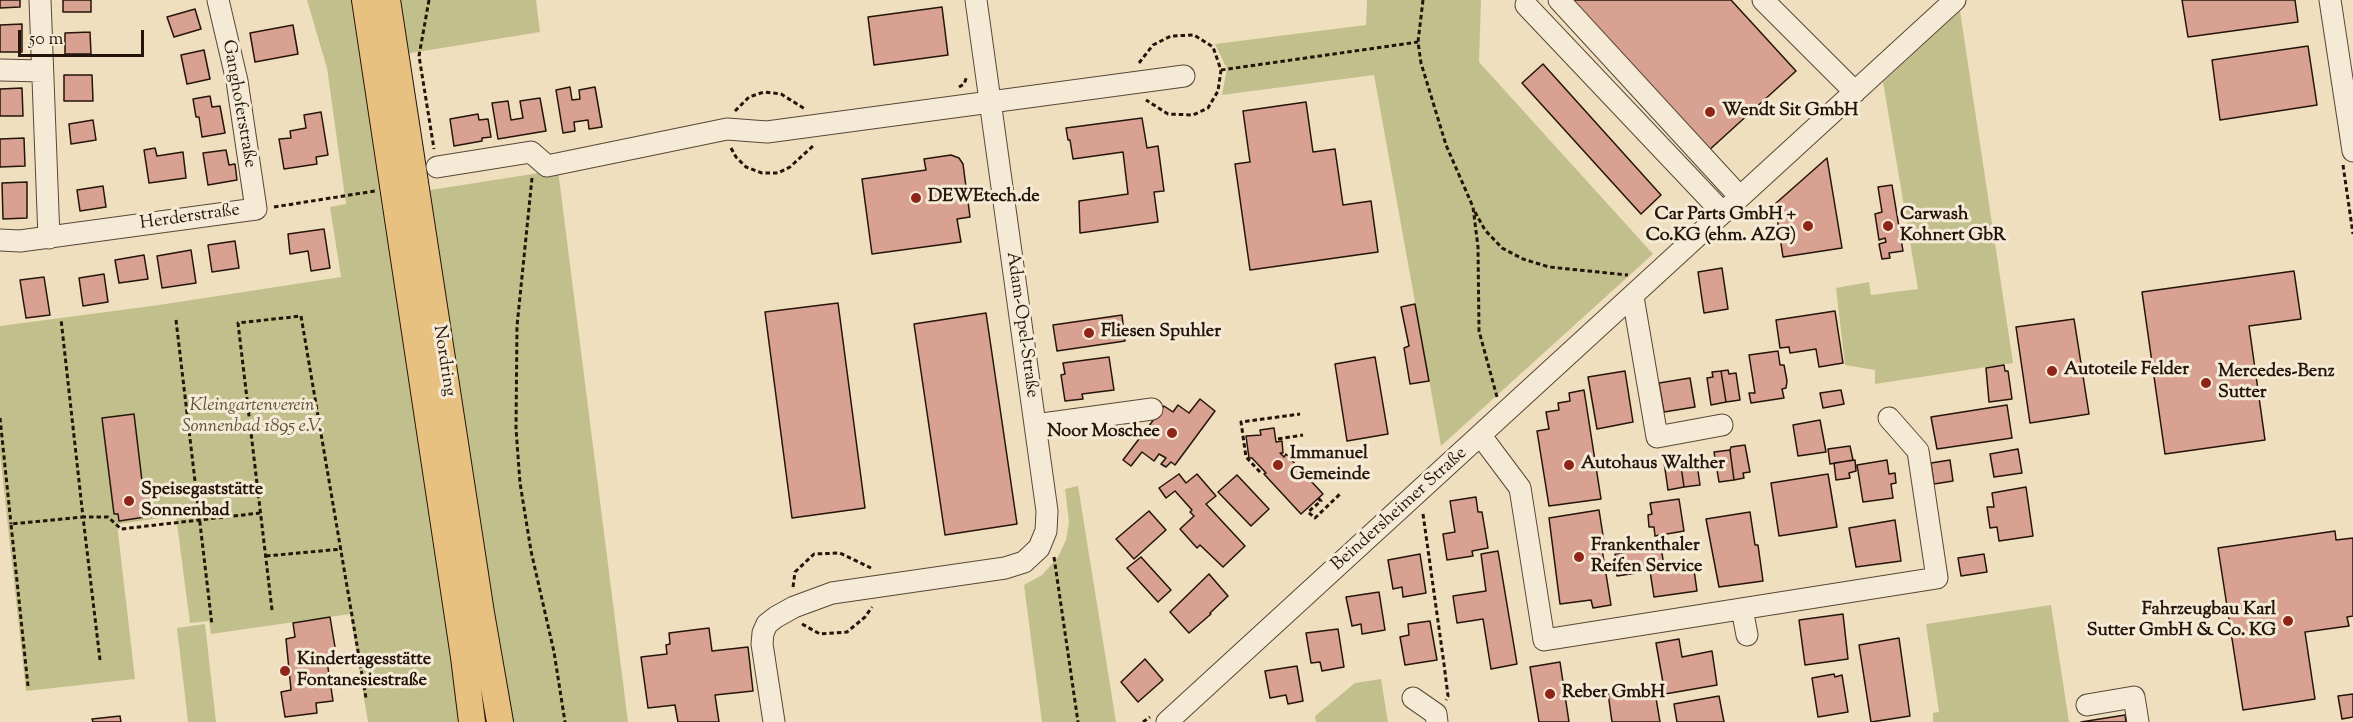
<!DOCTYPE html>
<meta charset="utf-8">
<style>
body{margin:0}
#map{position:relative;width:2353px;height:722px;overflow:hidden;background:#f0dfbe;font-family:"Sorts Mill Goudy",serif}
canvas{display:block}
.scale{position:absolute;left:18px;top:30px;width:126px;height:27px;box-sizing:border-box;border:3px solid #24140a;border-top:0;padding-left:8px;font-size:18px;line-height:21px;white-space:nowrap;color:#24140a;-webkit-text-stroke:4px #f5ead5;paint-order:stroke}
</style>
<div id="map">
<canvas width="2353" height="722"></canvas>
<div class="scale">50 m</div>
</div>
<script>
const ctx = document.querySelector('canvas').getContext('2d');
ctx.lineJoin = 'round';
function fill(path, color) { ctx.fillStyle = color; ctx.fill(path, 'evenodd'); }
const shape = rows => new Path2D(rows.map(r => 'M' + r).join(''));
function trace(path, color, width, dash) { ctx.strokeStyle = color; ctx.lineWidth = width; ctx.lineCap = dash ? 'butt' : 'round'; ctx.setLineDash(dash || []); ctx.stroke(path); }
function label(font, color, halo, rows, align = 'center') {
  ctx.font = font + ' "Sorts Mill Goudy",serif'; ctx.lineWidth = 6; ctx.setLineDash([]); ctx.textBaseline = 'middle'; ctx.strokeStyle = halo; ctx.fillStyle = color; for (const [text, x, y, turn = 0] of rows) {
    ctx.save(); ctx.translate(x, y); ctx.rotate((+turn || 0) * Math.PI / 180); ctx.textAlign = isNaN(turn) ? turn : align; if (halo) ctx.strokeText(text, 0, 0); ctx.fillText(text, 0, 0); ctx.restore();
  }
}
fill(shape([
 [307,0,356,0,462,722,368,722,350,614,211,634,209,621,190,623,176,516,117,524,135,679,26,691,0,454,0,326,159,305,341,277,330,207,346,204,327,68],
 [397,0,536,0,540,32,405,54],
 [1367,0,1481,0,1479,62,1653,254,1441,446,1374,75,1222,95,1227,69,1215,44,1366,25],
 [1960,11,2013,363,1875,384,1875,370,1845,365,1836,288,1869,282,1871,295,1918,289,1883,82],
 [558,170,628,722,510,722,424,191],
 [1078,486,1116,722,1042,722,1024,585,1042,575,1058,557,1066,540,1069,522,1065,489],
 [2051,605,2069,722,1933,722,1933,713,1939,712,1926,624],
 [205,624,216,722,188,722,177,628],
 [1381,679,1388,722,1316,722,1315,716,1355,683]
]), '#c1c08c');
const building = shape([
 [0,0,20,0,20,7,0,8,0,0],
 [63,0,91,0,91,12,63,12,63,0],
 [1568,0,1731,0,1796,71,1707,152,1568,0],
 [2182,0,2295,0,2298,22,2188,37,2182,0],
 [942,7,948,55,874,65,868,17,942,7],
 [195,9,201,29,174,37,167,17,195,9],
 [22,24,22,52,0,52,0,25,22,24],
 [293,25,298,54,255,62,250,33,293,25],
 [90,32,91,54,65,54,65,33,90,32],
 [2308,46,2317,105,2220,120,2212,60,2308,46],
 [204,50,210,79,187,84,181,55,204,50],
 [1543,64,1661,195,1641,214,1522,83,1543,64],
 [64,75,92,75,93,101,64,101,64,75],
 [570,87,572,100,580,99,579,90,595,87,602,127,589,129,588,120,574,122,575,131,563,133,556,90,570,87],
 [22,88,23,116,0,116,0,89,22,88],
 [210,96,212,107,220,106,225,133,202,137,199,117,196,117,193,99,210,96],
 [540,98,546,131,498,139,492,103,508,101,511,120,523,118,520,101,540,98],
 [1306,102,1313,152,1335,149,1343,205,1371,201,1378,252,1250,270,1235,164,1250,162,1243,111,1306,102],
 [321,112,328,155,316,157,317,164,284,169,279,139,291,138,290,131,306,128,304,115,321,112],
 [478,114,479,120,488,119,491,137,482,138,482,141,454,146,450,119,478,114],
 [1142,118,1147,148,1158,146,1164,191,1154,192,1158,222,1080,233,1079,201,1128,194,1123,152,1073,159,1070,140,1068,140,1066,128,1142,118],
 [93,120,96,140,71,144,69,124,93,120],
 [24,138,25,166,0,167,0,139,24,138],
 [155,148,157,156,183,152,186,178,149,183,144,150,155,148],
 [226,150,229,165,235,164,237,180,208,185,203,153,226,150],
 [951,155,959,158,963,164,970,217,957,219,961,242,872,254,862,179,926,170,924,159,951,155],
 [1827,158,1842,248,1783,257,1775,204,1827,158],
 [27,182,27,218,3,219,2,183,27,182],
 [1892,185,1903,251,1889,253,1890,258,1882,259,1879,244,1886,242,1885,238,1879,240,1875,214,1882,212,1878,187,1892,185],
 [103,186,106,207,80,211,77,190,103,186],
 [324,229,330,268,311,271,308,251,290,254,288,234,324,229],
 [235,241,239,268,212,272,208,245,235,241],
 [191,250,196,283,162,288,157,256,191,250],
 [144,255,148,279,119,283,115,260,144,255],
 [1722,268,1728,309,1704,313,1698,272,1722,268],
 [2294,271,2301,319,2249,326,2265,440,2165,454,2142,292,2294,271],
 [104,274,108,302,83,306,79,278,104,274],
 [44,277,50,315,26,318,20,280,44,277],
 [838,303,865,508,792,518,765,312,838,303],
 [1415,304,1429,381,1410,384,1404,348,1409,346,1401,307,1415,304],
 [1835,311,1843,363,1819,367,1816,349,1790,353,1789,347,1780,348,1776,320,1835,311],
 [986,313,1017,524,945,535,914,324,986,313],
 [1122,315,1125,341,1057,351,1053,325,1122,315],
 [2074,319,2089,414,2030,423,2016,327,2074,319],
 [1778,351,1780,365,1784,365,1787,381,1786,388,1782,389,1784,398,1751,403,1749,393,1755,393,1749,355,1778,351],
 [1109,357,1114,390,1082,394,1083,399,1065,401,1061,375,1065,374,1063,363,1109,357],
 [1375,357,1388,434,1347,441,1335,364,1375,357],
 [2004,365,2005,371,2008,371,2012,399,1989,402,1986,368,2004,365],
 [1728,370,1729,374,1736,373,1740,400,1726,402,1721,371,1728,370],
 [1625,371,1633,422,1597,429,1588,377,1625,371],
 [1721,371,1726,402,1711,405,1707,378,1713,377,1712,372,1721,371],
 [1690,378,1695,407,1664,412,1659,383,1690,378],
 [1584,390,1601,499,1549,506,1537,431,1549,429,1546,412,1559,410,1558,403,1570,401,1569,393,1584,390],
 [1841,390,1844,404,1823,408,1820,393,1841,390],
 [1200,399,1215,411,1175,465,1171,462,1166,467,1161,464,1166,458,1159,454,1154,461,1142,452,1131,466,1123,460,1164,406,1173,412,1178,405,1189,413,1200,399],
 [2007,405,2012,438,1937,449,1931,417,2007,405],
 [134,414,142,481,148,480,152,516,119,521,118,514,114,514,102,418,134,414],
 [1820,420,1826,452,1798,456,1793,425,1820,420],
 [1274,428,1276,442,1282,441,1283,453,1280,453,1284,457,1286,454,1323,494,1301,514,1264,474,1266,473,1252,458,1249,458,1246,436,1261,435,1260,430,1274,428],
 [1745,445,1750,472,1743,473,1744,478,1734,480,1730,450,1731,447,1745,445],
 [1850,446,1853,460,1830,464,1828,449,1850,446],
 [2018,449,2022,473,1994,477,1990,454,2018,449],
 [1730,450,1734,480,1719,482,1714,452,1730,450],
 [1696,457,1700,485,1684,487,1680,459,1696,457],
 [1680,459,1684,487,1668,490,1664,462,1680,459],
 [1855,460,1856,471,1849,473,1850,478,1836,480,1834,463,1855,460],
 [1887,460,1889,474,1895,473,1896,483,1891,484,1893,498,1863,502,1857,465,1887,460],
 [1950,460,1953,481,1934,484,1931,463,1950,460],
 [1179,474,1186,483,1197,474,1216,496,1206,504,1245,546,1223,567,1200,545,1197,548,1180,529,1194,516,1190,512,1192,510,1175,491,1166,498,1159,488,1179,474],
 [1828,474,1837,527,1779,536,1771,483,1828,474],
 [1237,475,1269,509,1251,526,1218,492,1237,475],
 [2026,487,2033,536,1999,541,1997,527,1990,528,1987,507,1994,507,1992,493,2026,487],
 [1476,497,1478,512,1482,512,1488,548,1472,551,1473,556,1447,560,1443,534,1455,532,1450,501,1476,497],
 [1679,499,1684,531,1655,536,1654,527,1649,527,1648,515,1652,514,1650,503,1679,499],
 [1599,510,1605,548,1602,549,1611,605,1593,608,1591,600,1560,604,1549,518,1599,510],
 [1149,511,1166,530,1134,559,1116,539,1149,511],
 [1750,512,1755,545,1758,545,1763,581,1719,587,1706,519,1750,512],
 [1895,520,1901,561,1856,567,1849,528,1895,520],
 [2335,531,2336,540,2353,538,2353,616,2347,617,2349,626,2305,632,2315,699,2243,710,2218,548,2335,531],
 [1661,546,1664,567,1693,563,1697,591,1654,597,1650,571,1617,576,1615,554,1661,546],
 [1498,551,1517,664,1491,669,1483,619,1457,623,1453,596,1486,591,1481,554,1498,551],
 [1420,554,1426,593,1403,597,1402,587,1393,589,1388,560,1420,554],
 [1984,554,1987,572,1961,576,1958,558,1984,554],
 [1141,557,1171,590,1158,602,1127,568,1141,557],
 [1209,574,1228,596,1210,613,1211,614,1189,633,1170,612,1209,574],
 [1379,592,1385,630,1362,634,1361,624,1352,626,1346,597,1379,592],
 [1843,614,1848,659,1805,665,1799,620,1843,614],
 [330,617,337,659,327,661,333,701,316,703,317,713,285,717,281,692,291,690,286,639,295,637,293,623,330,617],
 [1430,621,1437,660,1405,665,1400,637,1409,635,1408,624,1430,621],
 [709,628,712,651,748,647,753,691,715,695,719,722,678,722,675,705,648,708,641,657,667,654,666,645,670,644,669,633,709,628],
 [1338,629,1344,667,1322,671,1320,662,1311,663,1306,633,1338,629],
 [1899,638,1910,716,1871,722,1859,645,1899,638],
 [1679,639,1682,657,1712,651,1717,685,1665,694,1656,643,1679,639],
 [1145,659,1163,680,1138,702,1121,682,1145,659],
 [1560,662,1569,722,1539,722,1530,667,1560,662],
 [1297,666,1303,701,1288,704,1286,695,1270,698,1265,671,1297,666],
 [1834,674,1835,677,1842,675,1848,712,1818,717,1812,678,1834,674],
 [1654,686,1660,722,1612,722,1608,693,1654,686],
 [2353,694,2353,717,2342,719,2338,696,2353,694],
 [1719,696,1724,722,1677,722,1674,704,1719,696],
 [2125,715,2126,722,2081,722,2125,715],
 [120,716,121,722,93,722,92,719,120,716]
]);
fill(building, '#d8a191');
trace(building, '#24140a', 1.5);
const minor = shape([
 [40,0,49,238],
 [1559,0,1740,197],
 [1763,0,1855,92],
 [2330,0,2353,151],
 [1526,5,1723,213],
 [0,70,42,71],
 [437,167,531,152,547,166,727,129,767,132,1184,76],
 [0,240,20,241,256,209,237,81,218,0],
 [1633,297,1657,437,1722,425],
 [1035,425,1152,409],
 [1481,436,1520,488,1544,640,1937,578,1918,451,1889,418],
 [1742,609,1747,635],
 [1413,698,1436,714,1437,722],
 [2087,705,2134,697,2138,722],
 [774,722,762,644,763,633,767,624,776,617,794,607,832,593,1005,568,1024,562,1039,548,1046,531,1047,511,976,0],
 [1167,722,1955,0]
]);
const major = shape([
 [365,0,464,657,472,722],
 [387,0,481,613,500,722]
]);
trace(minor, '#574737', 23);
trace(major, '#24140a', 28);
trace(shape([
 [429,0,419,56,434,149],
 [1423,0,1418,42,1421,63,1446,145,1473,207,1478,247,1479,331,1497,397],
 [1139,63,1153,45,1171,36,1194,35,1213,47,1221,70,1218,91,1208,108,1193,115,1168,114,1146,100],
 [1221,70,1418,42],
 [959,87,964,84,967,76],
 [735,111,749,97,764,92,781,94,805,109],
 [731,148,736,157,746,167,762,173,778,173,790,167,814,145],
 [2343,165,2353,234],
 [532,178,517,326,516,429,520,483,531,551,554,652,565,722],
 [274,207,375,191],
 [1475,212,1485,230,1502,248,1523,259,1549,267,1628,275],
 [176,320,212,625],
 [0,418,11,524],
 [1278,439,1303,435],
 [1260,472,1246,457,1241,422,1300,414],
 [1318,498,1321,501,1308,512,1315,518,1340,494],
 [1423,514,1444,664,1448,696,1446,700],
 [266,556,342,549],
 [1054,557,1078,722],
 [793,587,795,572,814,554,840,553,871,568],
 [272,610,238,323,301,316,366,698],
 [802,624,820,634,847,632,865,617,872,607],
 [100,660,83,517,108,517,121,529,260,513],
 [28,686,11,524,83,517,61,319],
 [1143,722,1150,717]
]), '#24140a', 3, [4.5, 3]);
trace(minor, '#f5ead5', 21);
trace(major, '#e8c07f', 26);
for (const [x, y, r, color] of [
 [1710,112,6,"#8f2418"],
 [916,198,6,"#8f2418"],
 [1808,226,6,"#8f2418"],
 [1888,226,6,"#8f2418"],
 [1089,333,6,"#8f2418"],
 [2052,371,6,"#8f2418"],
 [2206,383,6,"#8f2418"],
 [1172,433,6,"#8f2418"],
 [1278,465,6,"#8f2418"],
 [1569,465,6,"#8f2418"],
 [129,501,6,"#8f2418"],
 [1579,557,6,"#8f2418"],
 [2288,621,6,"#8f2418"],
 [285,671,6,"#8f2418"],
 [1550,694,6,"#8f2418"]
]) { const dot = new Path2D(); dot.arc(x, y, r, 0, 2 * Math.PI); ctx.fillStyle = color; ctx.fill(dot); trace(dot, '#f5ead5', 2); }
label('18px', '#24140a', '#f5ead5', [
 ["Ganghoferstraße",238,104,80],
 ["Herderstraße",190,218,-8],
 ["Adam-Opel-Straße",1021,325,82],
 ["Nordring",443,361,81],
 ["Beindersheimer Straße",1400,510,-42]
]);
label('bold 18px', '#24140a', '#f5ead5', [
 ["Wendt Sit GmbH",1722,112],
 ["DEWEtech.de",928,198],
 ["Car Parts GmbH +",1796,216,"right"],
 ["Co.KG (ehm. AZG)",1796,237,"right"],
 ["Carwash",1900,216],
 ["Kohnert GbR",1900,237],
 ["Fliesen Spuhler",1101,333],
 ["Autoteile Felder",2064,371],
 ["Mercedes-Benz",2218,373],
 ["Sutter",2218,394],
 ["Noor Moschee",1160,433,"right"],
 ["Immanuel",1290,455],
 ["Gemeinde",1290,476],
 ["Autohaus Walther",1581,465],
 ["Speisegaststätte",141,491],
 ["Sonnenbad",141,512],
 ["Frankenthaler",1591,547],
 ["Reifen Service",1591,568],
 ["Fahrzeugbau Karl",2276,611,"right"],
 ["Sutter GmbH & Co. KG",2276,632,"right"],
 ["Kindertagesstätte",297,661],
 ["Fontanesiestraße",297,682],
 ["Reber GmbH",1562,694]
], 'left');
label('italic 18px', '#5b5038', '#f5ead5', [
 ["Kleingartenverein",252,407],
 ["Sonnenbad 1895 e.V.",252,428]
]);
</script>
